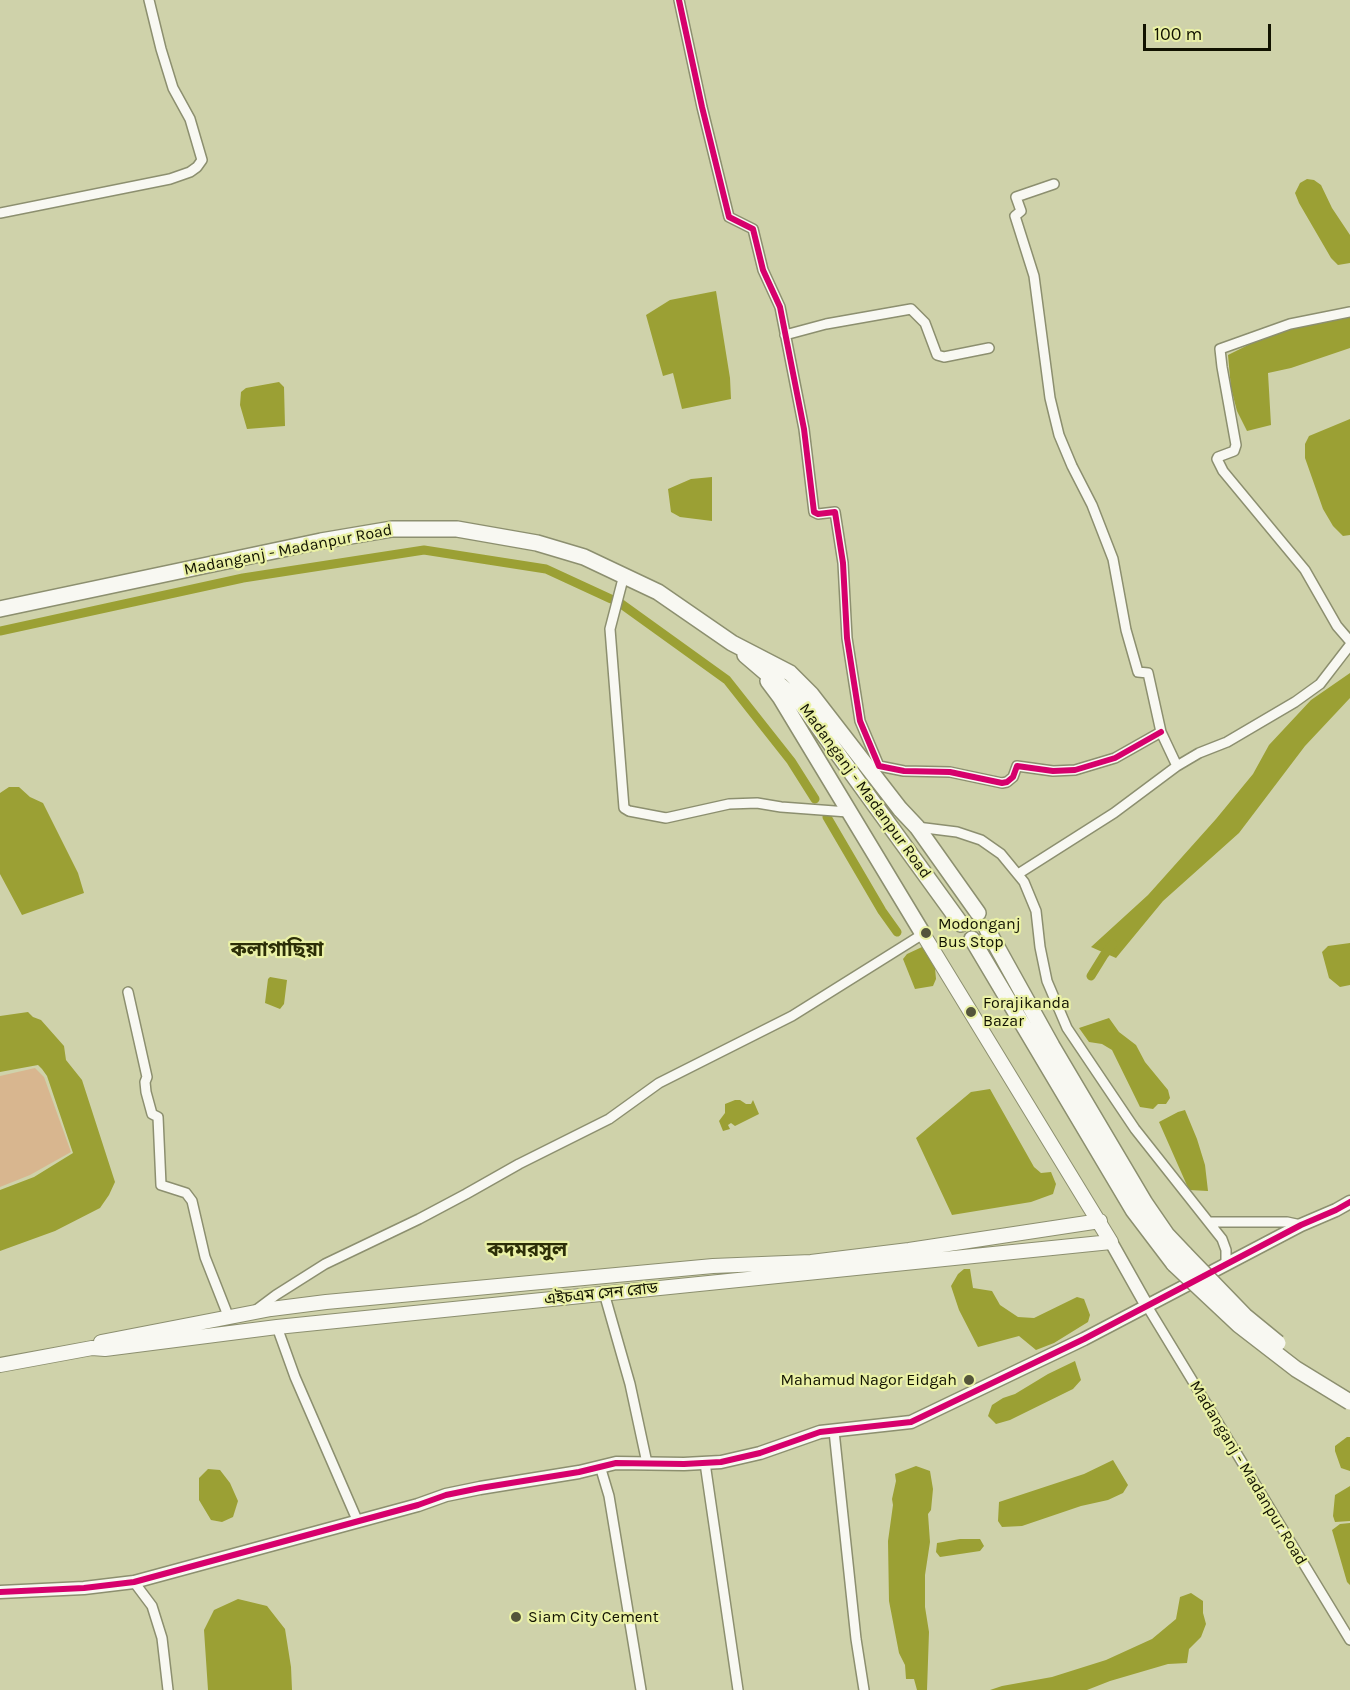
<!DOCTYPE html>
<meta charset="utf-8">
<style>
body{margin:0}
#map{position:relative;width:1350px;height:1690px;overflow:hidden;background:#cfd2aa;font-family:Karla,sans-serif}
canvas{display:block}
.scale{position:absolute;left:1143px;top:24px;width:128px;height:27px;box-sizing:border-box;border:3px solid #111200;border-top:0;padding-left:8px;font-size:18px;line-height:21px;white-space:nowrap;color:#111200;-webkit-text-stroke:4px #eaf1a6;paint-order:stroke}
</style>
<div id="map">
<canvas width="1350" height="1690"></canvas>
<div class="scale">100 m</div>
</div>
<script>
const ctx = document.querySelector('canvas').getContext('2d');
ctx.lineJoin = 'round';
function fill(path, color) { ctx.fillStyle = color; ctx.fill(path, 'evenodd'); }
const shape = rows => new Path2D(rows.map(r => 'M' + r).join(''));
function trace(path, color, width, dash) { ctx.strokeStyle = color; ctx.lineWidth = width; ctx.lineCap = dash ? 'butt' : 'round'; ctx.setLineDash(dash || []); ctx.stroke(path); }
function label(font, color, halo, rows, align = 'center') {
  ctx.font = font + ' Karla,"Noto Sans Bengali",sans-serif'; ctx.lineWidth = 4.5; ctx.setLineDash([]); ctx.textBaseline = 'middle'; ctx.strokeStyle = halo; ctx.fillStyle = color; for (const [text, x, y, turn = 0] of rows) {
    ctx.save(); ctx.translate(x, y); ctx.rotate((+turn || 0) * Math.PI / 180); ctx.textAlign = isNaN(turn) ? turn : align; if (halo) ctx.strokeText(text, 0, 0); ctx.fillText(text, 0, 0); ctx.restore();
  }
}
fill(shape([
 [35,1068,44,1077,71,1152,30,1175,0,1187,0,1076]
]), '#d8b68f');
fill(shape([
 [1307,179,1314,180,1321,185,1332,208,1350,235,1350,263,1338,265,1331,258,1299,203,1295,193,1300,183],
 [716,291,730,378,731,399,682,409,673,373,663,376,646,315,670,300],
 [1350,314,1350,348,1291,368,1268,373,1271,425,1247,431,1237,411,1231,388,1228,355,1258,340,1290,328],
 [279,382,284,387,285,426,247,429,240,405,241,392,246,388],
 [1350,419,1350,535,1343,536,1333,526,1323,509,1305,458,1305,444,1309,436],
 [712,477,712,521,680,517,671,512,668,489,691,479],
 [1350,673,1350,698,1305,746,1239,833,1163,901,1116,958,1091,947,1148,895,1216,819,1253,774,1269,745,1311,700],
 [9,787,19,787,30,797,43,803,78,873,84,893,22,915,0,874,0,793],
 [1350,943,1350,985,1340,987,1329,978,1322,952,1328,946],
 [922,947,935,968,936,979,933,986,915,989,903,959,907,954],
 [270,977,287,980,284,1004,280,1009,265,1003,268,979],
 [28,1012,33,1017,41,1020,64,1046,66,1060,82,1080,115,1182,109,1195,100,1208,55,1231,0,1251,0,1190,34,1177,73,1153,47,1076,42,1069,38,1065,0,1072,0,1016],
 [1109,1018,1119,1032,1136,1045,1145,1062,1168,1090,1170,1098,1166,1104,1158,1104,1153,1109,1140,1107,1112,1050,1102,1044,1089,1042,1079,1028],
 [990,1089,1034,1167,1041,1173,1051,1172,1056,1184,1053,1194,1031,1202,952,1215,916,1138,971,1092],
 [735,1100,740,1100,746,1104,751,1104,753,1100,759,1114,735,1126,731,1123,728,1125,730,1129,723,1131,719,1121,725,1113,725,1104],
 [1185,1110,1197,1139,1205,1165,1208,1191,1189,1190,1159,1122,1178,1112],
 [964,1269,970,1269,973,1288,992,1291,1000,1305,1018,1317,1034,1318,1077,1297,1084,1299,1090,1315,1088,1322,1054,1343,1036,1350,1019,1336,978,1347,959,1310,951,1286,958,1274],
 [1075,1361,1081,1380,1073,1389,1010,1420,996,1424,988,1416,992,1405,1003,1398,1015,1394,1048,1374],
 [1347,1437,1350,1437,1350,1471,1341,1468,1335,1451,1335,1446],
 [1113,1460,1128,1485,1123,1493,1108,1500,1081,1506,1022,1526,1002,1527,998,1521,999,1502,1084,1474],
 [916,1466,930,1471,933,1489,931,1510,928,1514,930,1542,925,1575,925,1607,929,1632,927,1690,917,1690,914,1679,906,1679,905,1665,899,1653,889,1601,888,1541,893,1505,892,1499,896,1481,895,1474],
 [208,1469,220,1470,230,1483,238,1501,233,1517,222,1522,211,1520,199,1500,199,1478],
 [1350,1486,1350,1521,1335,1522,1333,1516,1335,1495],
 [1350,1523,1350,1585,1347,1582,1332,1530,1340,1524],
 [960,1539,980,1539,984,1546,980,1551,940,1557,936,1552,937,1543],
 [1191,1593,1203,1601,1203,1613,1206,1624,1201,1637,1189,1649,1187,1663,1168,1664,1110,1681,1087,1690,990,1690,1002,1686,1052,1677,1106,1660,1152,1639,1176,1619,1180,1597],
 [238,1599,267,1606,285,1629,291,1667,292,1690,208,1690,204,1630,214,1610]
]), '#9ba034');
trace(shape([
 [620,603,727,680,791,761,815,799],
 [0,631,243,578,424,550,546,569,611,599],
 [827,817,882,911,897,932],
 [1091,976,1104,955,1113,944]
]), '#9ba034', 9);
const minor = shape([
 [679,0,702,107,729,217,753,229,763,270,780,307,804,429,814,512,818,514,835,512,843,563,847,638,860,721,879,766,904,771,950,772,1002,783,1007,782,1013,777,1017,766,1053,771,1075,770,1115,758,1161,732],
 [1054,184,1016,197,1021,211,1015,216,1034,276,1050,398,1059,435,1072,466,1092,505,1113,559,1126,630,1138,672,1148,673,1161,732,1177,766],
 [0,213,170,179,190,172,197,167,202,160,190,119,173,88,161,49,149,0],
 [1350,312,1290,324,1220,349,1222,367,1236,445,1234,451,1218,457,1217,459,1223,471,1305,570,1337,626,1350,641],
 [785,335,826,324,911,309,925,323,937,355,944,357,989,348],
 [624,575,610,629,624,808,629,811,666,818,729,804,757,803,781,807,848,812],
 [917,827,957,832,981,840,1001,854,1024,882,1036,911,1040,947,1047,981,1067,1028,1135,1129,1222,1239,1226,1250,1226,1263],
 [1018,874,1114,813,1177,766,1199,753,1227,742,1295,702,1320,684,1350,645],
 [128,992,147,1077,145,1082,146,1092,152,1114,158,1117,161,1185,186,1193,192,1201,205,1257,229,1318],
 [1210,1222,1287,1222,1301,1225],
 [604,1293,630,1384,647,1463],
 [1147,1306,1350,1640],
 [256,1310,276,1295,325,1264,419,1219,466,1194,519,1164,609,1119,659,1083,792,1016,923,934],
 [277,1327,295,1377,358,1522],
 [834,1431,856,1639,864,1690],
 [705,1463,738,1690],
 [600,1466,609,1496,641,1690],
 [134,1582,152,1606,162,1638,168,1690]
]);
const tertiary = shape([
 [1111,1242,1147,1306],
 [0,1592,84,1588,134,1582,418,1505,446,1495,480,1488,579,1472,616,1463,684,1464,721,1462,760,1453,820,1432,911,1422,1084,1339,1301,1225,1336,1210,1350,1202]
]);
const secondary = shape([
 [101,1342,271,1309,326,1302,713,1266,811,1262,909,1250,1100,1221],
 [0,1365,92,1348,105,1349,277,1327,1111,1242,923,934]
]);
const primary = shape([
 [0,609,321,541,392,529,457,529,537,543,584,557,658,592,732,643,790,673,811,694,900,809,917,827,978,913],
 [745,655,801,703,961,924],
 [768,681,780,697,923,934],
 [987,929,1052,1046,1145,1203,1167,1235,1185,1254],
 [972,939,1133,1210,1174,1264]
]);
trace(minor, '#8c8f6f', 12);
trace(tertiary, '#8c8f6f', 15);
trace(secondary, '#8c8f6f', 16);
trace(primary, '#8c8f6f', 18);
trace(minor, '#f8f8f2', 9);
trace(tertiary, '#f8f8f2', 12);
trace(secondary, '#f8f8f2', 14);
trace(primary, '#f8f8f2', 15);
const primaryBridge = shape([
 [1185,1254,1245,1316,1278,1343],
 [1174,1264,1239,1325,1296,1369,1350,1402]
]);
trace(primaryBridge, '#8c8f6f', 18, []);
trace(primaryBridge, '#f8f8f2', 15);
trace(shape([
 [679,0,702,107,729,217,753,229,763,270,780,307,804,429,814,512,818,514,835,512,843,563,847,638,860,721,879,766,904,771,950,772,1002,783,1007,782,1013,777,1017,766,1053,771,1075,770,1115,758,1161,732],
 [0,1592,84,1588,134,1582,418,1505,446,1495,480,1488,579,1472,616,1463,684,1464,721,1462,760,1453,820,1432,911,1422,1084,1339,1301,1225,1336,1210,1350,1202]
]), '#d6006c', 6);
for (const [x, y, r, color] of [
 [926,933,6,"#54553b"],
 [971,1012,6,"#54553b"],
 [969,1380,6,"#54553b"],
 [516,1617,6,"#54553b"]
]) { const dot = new Path2D(); dot.arc(x, y, r, 0, 2 * Math.PI); ctx.fillStyle = color; ctx.fill(dot); trace(dot, '#eaf1a6', 2); }
label('16px', '#111200', '#eaf1a6', [
 ["Madanganj - Madanpur Road",288,550,-11],
 ["Madanganj - Madanpur Road",865,791,54],
 ["এইচএম সেন রোড",601,1294,-6],
 ["Madanganj - Madanpur Road",1248,1473,59]
]);
label('16px', '#111200', '#eaf1a6', [
 ["Modonganj",938,924],
 ["Bus Stop",938,942],
 ["Forajikanda",983,1003],
 ["Bazar",983,1021],
 ["Mahamud Nagor Eidgah",957,1380,"right"],
 ["Siam City Cement",528,1617]
], 'left');
label('bold 20px', '#2c2e07', '#eaf1a6', [
 ["কলাগাছিয়া",277,950],
 ["কদমরসুল",527,1250]
]);
</script>
